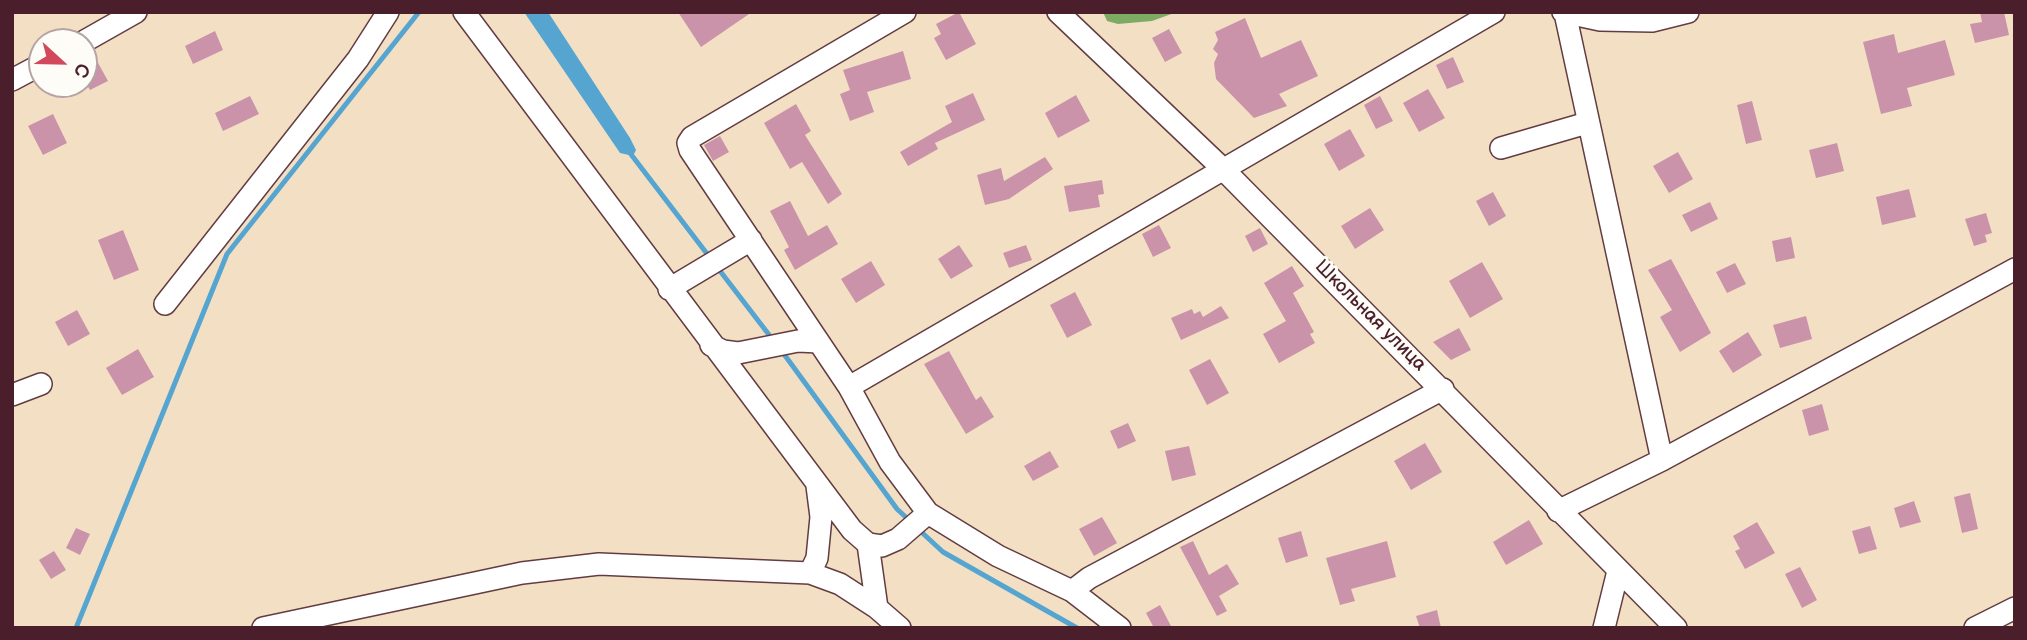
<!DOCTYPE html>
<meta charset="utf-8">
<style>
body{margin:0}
#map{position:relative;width:2027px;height:640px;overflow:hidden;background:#f3e0c4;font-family:"Balsamiq Sans",sans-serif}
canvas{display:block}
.frame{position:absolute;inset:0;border:14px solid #4a1f2b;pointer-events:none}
.north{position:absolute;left:28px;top:28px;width:70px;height:70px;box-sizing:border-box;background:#fdfcf7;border:2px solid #b5a4a5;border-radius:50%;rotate:112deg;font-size:19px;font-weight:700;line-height:28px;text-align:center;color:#4a1f2b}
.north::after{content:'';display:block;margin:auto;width:24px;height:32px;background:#d1495b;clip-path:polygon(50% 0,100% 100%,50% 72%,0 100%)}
</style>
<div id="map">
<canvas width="2027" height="640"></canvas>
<div class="frame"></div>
<div class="north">С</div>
</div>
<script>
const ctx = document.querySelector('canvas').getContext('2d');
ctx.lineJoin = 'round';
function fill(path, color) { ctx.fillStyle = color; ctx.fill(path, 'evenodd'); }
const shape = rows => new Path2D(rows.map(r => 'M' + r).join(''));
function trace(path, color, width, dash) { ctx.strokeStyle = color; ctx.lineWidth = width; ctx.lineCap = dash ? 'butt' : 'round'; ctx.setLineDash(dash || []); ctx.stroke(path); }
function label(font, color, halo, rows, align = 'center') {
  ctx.font = font + ' "Balsamiq Sans",sans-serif'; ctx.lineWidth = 6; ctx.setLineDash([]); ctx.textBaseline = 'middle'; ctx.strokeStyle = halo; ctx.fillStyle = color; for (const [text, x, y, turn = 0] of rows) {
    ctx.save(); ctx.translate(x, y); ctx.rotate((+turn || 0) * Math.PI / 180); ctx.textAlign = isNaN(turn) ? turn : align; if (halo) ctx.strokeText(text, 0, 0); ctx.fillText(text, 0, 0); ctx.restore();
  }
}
fill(shape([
 [1103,12,1177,12,1152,21,1118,24,1107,21]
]), '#7eab64');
fill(shape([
 [524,12,548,12,630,138,636,150,633,156,620,153]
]), '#56a5d0');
trace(shape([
 [630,153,711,259],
 [717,267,773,340],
 [781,350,897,509,910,521],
 [917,528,943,552,1077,628],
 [76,628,227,254,419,12]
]), '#56a5d0', 5);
fill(shape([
 [678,12,752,12,701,47],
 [959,12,976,44,946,60,934,38,941,34,936,24],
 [1980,12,2004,12,2009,35,1975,43,1970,24,1982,22],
 [1245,18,1261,58,1301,40,1318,76,1279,94,1287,106,1254,118,1216,79,1214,63,1218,54,1213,49,1218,40,1215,32],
 [1169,29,1182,53,1165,62,1152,38],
 [215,31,223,50,193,64,185,46],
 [1894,34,1898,53,1945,40,1955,75,1907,88,1912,106,1881,114,1863,42],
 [903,51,911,79,867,92,874,112,850,121,840,94,850,90,843,70],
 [1453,57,1464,82,1447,89,1436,65],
 [97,61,108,81,90,90,84,80,84,68],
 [1428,89,1445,118,1419,132,1403,103],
 [973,93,985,120,935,143,938,149,908,166,900,152,952,122,945,106],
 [1076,95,1090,121,1058,138,1045,113],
 [250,96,259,114,223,131,215,113],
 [1380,96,1393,121,1376,129,1364,105],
 [1752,101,1762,140,1746,144,1737,105],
 [796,104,811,131,805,135,842,194,828,204,802,162,790,169,764,123],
 [53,114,67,143,43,155,28,126],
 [1350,129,1365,156,1339,171,1324,144],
 [720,136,729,152,713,161,704,145],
 [1837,143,1844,171,1816,178,1809,150],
 [1678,152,1693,179,1669,193,1653,166],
 [1045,157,1053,169,1009,199,985,205,977,175,1001,168,1004,181],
 [1102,180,1104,194,1098,195,1100,207,1069,212,1064,186],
 [1909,189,1916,217,1882,225,1876,197],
 [1493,192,1506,216,1489,226,1476,201],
 [790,201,808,236,827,225,838,244,795,270,784,250,789,247,770,211],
 [1710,202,1718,219,1691,232,1682,215],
 [1370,208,1384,230,1355,249,1341,226],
 [1986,213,1992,233,1985,235,1987,242,1974,246,1965,219],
 [1159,225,1171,248,1153,257,1142,234],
 [1260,228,1268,244,1253,252,1245,236],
 [123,230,139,270,114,280,98,240],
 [1791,237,1795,258,1776,262,1772,241],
 [959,245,973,266,951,279,938,259],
 [1026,245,1032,260,1009,268,1003,253],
 [1671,259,1711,333,1680,352,1660,317,1672,310,1648,270],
 [871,261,885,285,856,303,841,279],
 [1482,262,1503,299,1470,318,1449,281],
 [1735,263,1746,284,1727,293,1716,272],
 [1292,266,1304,286,1293,293,1314,332,1310,334,1315,343,1279,363,1263,334,1286,321,1264,283],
 [1075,292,1092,325,1067,338,1050,305],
 [1221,306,1229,318,1181,340,1171,318,1192,309,1194,314,1200,311,1203,317],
 [77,310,90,334,68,346,55,322],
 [1806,316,1812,339,1780,348,1773,325],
 [1459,328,1471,350,1451,360,1433,342],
 [1748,332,1762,355,1733,373,1719,351],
 [138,349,154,377,122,395,106,368],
 [949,351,976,400,981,396,994,417,966,434,924,364],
 [1210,359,1229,393,1207,405,1189,370],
 [1822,404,1829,430,1809,436,1802,410],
 [1128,423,1136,441,1118,449,1110,431],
 [1425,443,1442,472,1411,490,1394,461],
 [1189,446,1196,475,1172,481,1165,451],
 [1050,451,1059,467,1033,481,1024,466],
 [1970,493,1978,529,1962,533,1954,497],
 [1914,501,1921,522,1900,528,1894,508],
 [1102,517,1117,543,1094,556,1079,529],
 [1529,520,1543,544,1506,565,1493,542],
 [1757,522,1775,553,1745,569,1735,551,1740,549,1733,536],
 [1870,526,1877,549,1859,554,1852,531],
 [76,528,90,534,80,555,66,548],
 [1301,531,1308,556,1286,563,1278,538],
 [1193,541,1209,575,1227,564,1239,584,1219,596,1227,611,1217,616,1180,547],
 [1387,541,1396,577,1351,589,1355,601,1340,605,1326,558],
 [54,551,66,570,51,579,39,560],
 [1800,567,1817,600,1802,608,1785,574],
 [1160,605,1172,628,1154,628,1146,613],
 [1437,610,1441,628,1420,628,1416,616]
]), '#ca93aa');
const minor = shape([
 [464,12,852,530,868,544,882,546,898,539,928,513],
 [905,12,692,137,688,143,690,150,849,387,890,462,928,513,998,556,1072,591,1120,628],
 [1058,12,1223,169,1676,628],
 [1563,12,1600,20,1652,21,1688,12],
 [1565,13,1662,460],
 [83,42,136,12],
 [12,80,42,64],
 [1501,148,1587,123],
 [669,289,751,240],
 [165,304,358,59,388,12],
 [711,345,723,351,738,353,798,341,819,342],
 [849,387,1494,12],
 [12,395,41,384],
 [1558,511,1662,460,2015,269],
 [868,544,877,608,900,628],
 [810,573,817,558,821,517,817,486],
 [1072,591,1089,578,1443,389],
 [263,628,522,573,599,564,810,573,840,584,877,608],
 [1604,628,1618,571],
 [1975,628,2015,608]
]);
trace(minor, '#633c42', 24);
trace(minor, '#fff', 21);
label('19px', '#4a1f2b', '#fdfcf7', [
 ["Школьная улица",1370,316,45]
]);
</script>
